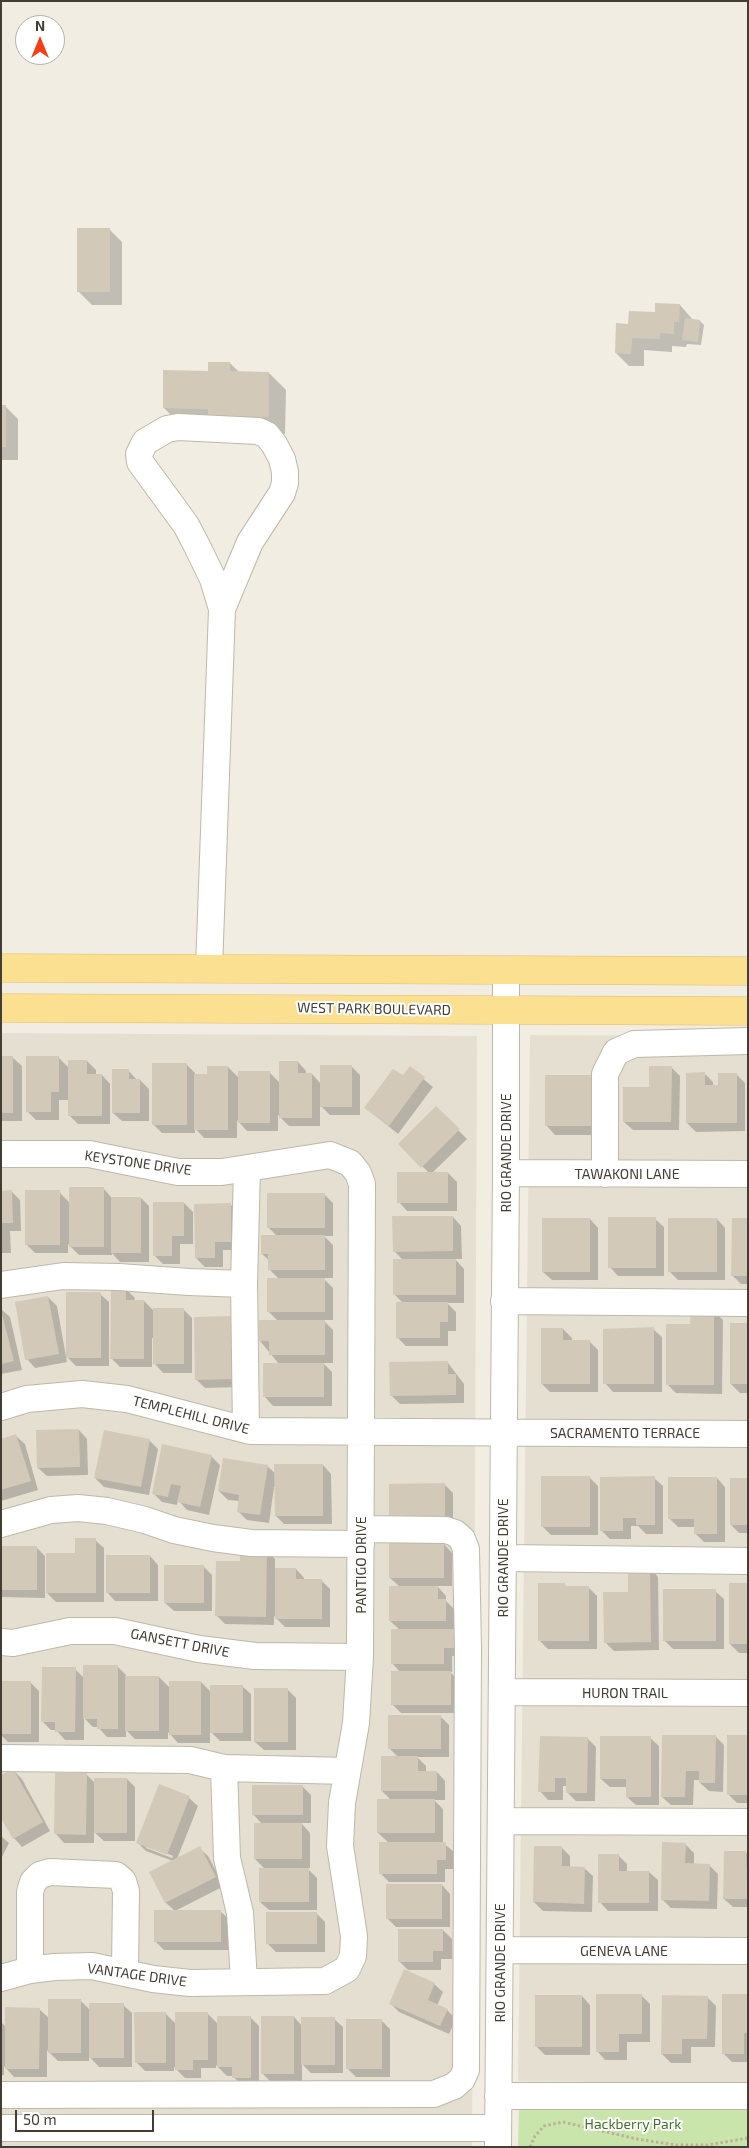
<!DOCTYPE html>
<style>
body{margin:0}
#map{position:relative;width:749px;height:2148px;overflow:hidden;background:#f1ede3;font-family:"Exo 2",sans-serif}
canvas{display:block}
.frame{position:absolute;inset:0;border:2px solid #433d34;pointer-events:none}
.north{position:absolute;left:15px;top:15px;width:50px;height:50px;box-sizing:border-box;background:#fff;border:1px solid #b4b1ae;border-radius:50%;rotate:0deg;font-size:14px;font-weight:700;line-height:20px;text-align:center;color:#433d34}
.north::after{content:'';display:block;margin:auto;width:18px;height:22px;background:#f53d16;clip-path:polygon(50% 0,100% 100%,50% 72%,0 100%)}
.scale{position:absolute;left:15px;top:2110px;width:139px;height:22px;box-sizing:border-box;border:2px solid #433d34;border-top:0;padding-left:6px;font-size:15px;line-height:18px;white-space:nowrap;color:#433d34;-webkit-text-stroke:4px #fff;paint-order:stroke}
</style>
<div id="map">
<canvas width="749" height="2148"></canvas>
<div class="frame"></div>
<div class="north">N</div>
<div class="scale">50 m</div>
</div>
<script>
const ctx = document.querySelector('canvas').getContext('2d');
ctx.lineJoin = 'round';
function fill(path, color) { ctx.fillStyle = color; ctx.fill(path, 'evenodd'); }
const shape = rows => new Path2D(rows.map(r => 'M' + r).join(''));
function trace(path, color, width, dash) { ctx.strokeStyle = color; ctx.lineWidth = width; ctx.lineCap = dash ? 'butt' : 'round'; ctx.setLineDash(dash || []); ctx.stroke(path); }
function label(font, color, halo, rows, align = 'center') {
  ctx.font = font + ' "Exo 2",sans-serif'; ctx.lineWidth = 4; ctx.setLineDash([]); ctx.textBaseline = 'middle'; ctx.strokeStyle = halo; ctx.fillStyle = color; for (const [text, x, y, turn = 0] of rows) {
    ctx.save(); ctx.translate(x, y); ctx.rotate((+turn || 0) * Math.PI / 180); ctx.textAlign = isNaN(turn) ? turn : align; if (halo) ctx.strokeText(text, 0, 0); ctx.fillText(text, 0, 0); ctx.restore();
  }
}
fill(shape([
 [1,1033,477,1036,472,2147,1,2147],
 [530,1035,748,1036,748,2084,518,2081]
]), '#e5dfd1');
fill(shape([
 [519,2101,748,2102,748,2147,518,2147]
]), '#cae5ac');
fill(shape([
 [109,229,122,242,122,305,92,305,79,292],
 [680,305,693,320,700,321,704,325,701,345,687,344,686,347,672,346,672,352,644,350,644,366,629,366,616,353,629,325],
 [230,363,239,372,269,373,286,390,285,434,226,433,181,425,164,408,209,372],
 [1,406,5,406,18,419,18,460,1,460],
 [58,1057,69,1068,87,1061,96,1070,96,1075,102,1075,110,1084,110,1124,78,1124,69,1115,69,1100,59,1100,59,1120,36,1120,27,1111],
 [1,1058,13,1058,22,1066,22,1121,1,1121],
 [298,1062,306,1071,306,1074,312,1074,321,1084,351,1066,360,1075,360,1115,330,1115,320,1105,320,1126,289,1126,278,1115,278,1131,247,1131,237,1120,237,1138,204,1138,195,1128,195,1133,162,1133,153,1124,186,1064,195,1073,195,1075,208,1075,228,1067,239,1078,269,1072,280,1083],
 [671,1067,680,1076,679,1130,633,1130,624,1122,650,1088],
 [410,1068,433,1087,398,1134,366,1108,403,1077],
 [128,1070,137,1080,140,1080,149,1089,149,1121,122,1121,113,1113],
 [705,1074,713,1082,713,1086,720,1086,736,1074,745,1083,745,1131,696,1132,687,1123],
 [591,1076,599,1085,599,1135,555,1135,547,1126],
 [436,1108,467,1139,432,1173,448,1173,457,1182,457,1211,407,1211,399,1202,429,1173,400,1144],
 [103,1188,112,1198,141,1198,149,1206,149,1262,120,1262,112,1253,112,1255,79,1255,68,1244,68,1253,35,1253,27,1245,59,1192,70,1203],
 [1,1192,12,1192,20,1200,21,1231,10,1231,11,1253,1,1253],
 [324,1194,333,1203,333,1236,324,1236,333,1245,333,1278,323,1278,333,1288,333,1320,323,1320,333,1330,333,1363,323,1363,332,1372,332,1406,273,1406,265,1397,279,1364,260,1341,278,1321,268,1311,279,1279,270,1270,270,1261,262,1254,277,1236,268,1227],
 [184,1203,193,1212,193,1244,180,1244,180,1264,163,1264,154,1255],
 [231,1205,239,1213,239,1250,223,1250,223,1267,205,1267,196,1258],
 [453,1217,461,1226,462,1259,455,1259,464,1269,464,1303,447,1303,456,1312,456,1331,448,1331,448,1346,406,1346,397,1337,403,1303,394,1294,403,1260,394,1251],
 [590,1219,598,1228,598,1280,552,1280,543,1272],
 [655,1219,664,1227,664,1276,618,1276,610,1267],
 [717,1219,725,1228,725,1280,678,1280,669,1271],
 [748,1219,748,1284,741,1284,732,1275],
 [126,1289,135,1298,134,1301,144,1301,154,1311,183,1309,192,1318,192,1373,163,1373,155,1364,154,1338,152,1338,152,1367,120,1367,111,1358],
 [100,1294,109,1302,109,1366,76,1366,66,1356],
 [48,1297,57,1306,67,1362,35,1368,27,1359],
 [1,1309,10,1317,22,1370,1,1374],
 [714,1311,723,1320,722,1394,676,1393,667,1384,691,1325],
 [230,1317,239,1326,240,1387,205,1388,196,1379],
 [748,1324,748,1393,740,1393,731,1384],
 [563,1329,572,1338,572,1342,590,1342,598,1350,598,1392,550,1392,542,1384],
 [653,1329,662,1337,662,1392,613,1392,605,1383],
 [448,1363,464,1384,464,1403,400,1404,391,1395],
 [79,1430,87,1439,88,1475,47,1476,38,1468],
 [16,1436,25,1444,38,1490,1,1501,1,1440],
 [149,1440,158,1449,149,1495,104,1487,95,1478],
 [211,1456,220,1465,209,1515,187,1510,178,1500,177,1505,162,1502,153,1493],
 [323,1465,331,1474,332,1524,284,1524,276,1516,276,1487,274,1487,269,1523,247,1520,238,1511,240,1501,228,1500,219,1491,267,1466,276,1474],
 [590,1478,598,1486,598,1535,551,1535,542,1526],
 [654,1478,663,1486,663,1534,646,1534,638,1526,631,1526,631,1539,610,1539,601,1530],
 [717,1478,725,1487,725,1542,704,1542,695,1533,695,1527,678,1527,669,1518],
 [748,1479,748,1533,739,1533,731,1525],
 [390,1485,445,1485,453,1493,453,1526],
 [95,1540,104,1548,104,1602,56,1602,47,1593,76,1554],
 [444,1544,452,1553,452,1586,437,1586,446,1596,446,1601,454,1609,454,1631,463,1656,452,1656,452,1672,450,1672,459,1681,459,1713,401,1713,392,1704,401,1673,392,1663,400,1630,390,1621,400,1587,390,1578],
 [1,1547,36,1547,45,1556,45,1598,1,1597],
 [267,1551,275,1559,275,1569,296,1569,304,1578,304,1581,322,1581,330,1589,330,1627,285,1627,274,1616,274,1625,225,1624,217,1616,241,1563],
 [150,1556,158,1565,158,1601,115,1601,107,1592],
 [203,1566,212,1575,212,1611,174,1611,165,1603],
 [650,1568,658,1577,659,1650,614,1651,605,1642,629,1593],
 [564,1584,568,1588,589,1588,597,1596,597,1649,548,1649,539,1640],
 [748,1584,748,1653,739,1653,730,1644],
 [715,1591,724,1599,724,1649,673,1649,665,1641],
 [117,1666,126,1675,126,1677,159,1677,170,1688,201,1682,211,1692,242,1686,251,1694,251,1741,220,1741,210,1731,210,1743,178,1743,168,1732,168,1739,135,1739,126,1730,126,1737,107,1737,98,1727,93,1727,84,1718,84,1740,65,1740,56,1730,51,1730,42,1721,75,1669,84,1678],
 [1,1682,30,1682,39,1691,39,1742,8,1742,1,1735],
 [287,1689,296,1698,296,1750,264,1750,255,1742],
 [440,1716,449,1725,449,1757,417,1757,426,1766,426,1772,437,1772,445,1781,445,1800,434,1800,443,1809,443,1843,454,1852,454,1869,445,1869,445,1882,389,1882,381,1874,389,1843,378,1833,391,1800,382,1791,398,1757,389,1748],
 [715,1736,724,1745,723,1792,709,1791,700,1783,700,1780,694,1780,693,1805,671,1805,662,1797],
 [748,1736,748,1803,737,1803,728,1794],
 [587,1738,596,1747,595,1801,576,1801,567,1792,567,1786,563,1786,563,1800,548,1800,540,1791],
 [650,1738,659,1746,659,1805,636,1805,627,1797,627,1787,610,1787,601,1779],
 [13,1770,22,1779,50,1831,22,1847,14,1838],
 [86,1774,96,1784,127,1779,135,1787,135,1841,104,1841,94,1832,94,1843,64,1843,56,1834],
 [302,1786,311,1795,311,1823,301,1823,310,1833,310,1868,307,1868,317,1878,317,1910,269,1910,260,1902,265,1869,255,1859,262,1824,253,1814],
 [189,1798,198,1806,177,1859,199,1848,208,1856,224,1886,175,1911,166,1903,151,1873,173,1861,146,1851,137,1842],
 [146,1845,173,1856,172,1858,146,1848],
 [1,1836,9,1843,1,1859],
 [685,1844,694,1853,694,1865,709,1865,718,1874,717,1909,671,1908,662,1899],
 [561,1847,570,1856,570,1868,584,1868,593,1876,592,1912,543,1911,534,1902],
 [746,1853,748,1854,748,1907,733,1907,724,1899],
 [618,1855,627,1864,627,1872,649,1872,658,1880,658,1911,608,1911,600,1902],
 [442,1885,450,1894,450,1927,396,1927,387,1918],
 [221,1912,230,1920,230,1950,164,1950,155,1941],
 [317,1914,325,1922,325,1952,276,1952,267,1943],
 [443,1930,452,1939,452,1959,441,1959,441,1970,408,1970,399,1961],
 [434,1984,443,1992,437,2006,447,2010,456,2019,449,2034,399,2012,391,2004],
 [641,1995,650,2004,650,2042,627,2042,627,2060,605,2060,597,2051],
 [748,1995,748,2062,732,2062,723,2053],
 [582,1996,590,2005,590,2055,545,2055,536,2046],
 [707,1997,716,2006,715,2047,691,2047,691,2063,671,2063,662,2054],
 [80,2000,91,2011,123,2005,132,2013,132,2067,99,2067,89,2056,89,2061,58,2061,47,2050,47,2077,14,2077,4,2066,4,2075,1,2075,1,2022,6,2027,39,2009,50,2019],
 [165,2013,176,2024,208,2014,219,2025,250,2017,259,2026,259,2086,242,2086,233,2076,227,2076,216,2065,216,2068,201,2068,201,2078,185,2078,174,2067,174,2071,145,2071,136,2062],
 [294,2017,302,2026,334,2019,343,2027,343,2073,311,2073,302,2064,302,2082,271,2082,262,2073],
 [381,2020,390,2029,390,2077,356,2077,347,2068]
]), '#0003');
fill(shape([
 [77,228,110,228,110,292,77,292],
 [655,303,680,304,679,322,674,322,674,334,660,333,660,339,632,338,631,354,615,353,616,323,628,324,629,311,655,312],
 [685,318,700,320,698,342,682,340],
 [208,362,230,362,230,371,269,372,269,417,208,416,208,409,163,408,163,370,208,371],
 [1,405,6,405,6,447,1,447],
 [1,1056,13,1056,13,1113,1,1113],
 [26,1056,59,1056,59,1092,51,1092,51,1112,26,1112],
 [68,1060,87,1060,87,1074,102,1074,102,1116,68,1116],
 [279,1061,298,1061,298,1073,312,1073,312,1118,279,1118],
 [152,1063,187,1063,187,1125,152,1125],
 [320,1065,352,1065,352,1107,320,1107],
 [207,1066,228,1066,228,1130,194,1130,194,1074,207,1074],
 [410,1066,425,1077,389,1126,364,1108,393,1069,403,1075],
 [649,1066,672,1066,671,1122,623,1122,623,1087,649,1087],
 [112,1069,129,1069,129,1079,140,1079,140,1113,112,1113],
 [238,1071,270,1071,270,1123,238,1123],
 [705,1072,705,1085,718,1085,718,1073,737,1073,737,1123,686,1123,686,1073],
 [545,1075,591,1075,591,1126,545,1126],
 [436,1106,460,1129,421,1168,398,1144],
 [397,1172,448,1172,448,1203,397,1203],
 [69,1187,104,1187,104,1247,69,1247],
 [12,1190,13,1223,1,1223,1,1191],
 [25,1190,60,1190,60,1245,25,1245],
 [267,1193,325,1193,325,1228,267,1228],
 [111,1197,141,1197,141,1253,111,1253],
 [153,1202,184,1202,184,1236,172,1236,172,1256,153,1256],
 [231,1203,231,1242,215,1242,215,1258,195,1258,194,1204],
 [392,1216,453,1216,453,1251,393,1252],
 [608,1217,656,1217,656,1268,608,1268],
 [542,1218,590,1218,590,1272,542,1272],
 [668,1218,717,1218,717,1272,668,1272],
 [732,1218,748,1218,748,1276,731,1276],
 [261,1235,325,1235,325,1270,268,1270,268,1254,261,1254],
 [393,1259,456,1259,456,1295,393,1295],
 [267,1278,325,1278,325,1312,267,1312],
 [111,1287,126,1288,126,1300,144,1300,144,1359,110,1359],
 [66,1292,101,1292,101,1358,66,1358],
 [48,1296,59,1354,25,1360,15,1302],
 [396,1302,448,1302,448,1322,440,1322,440,1338,396,1338],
 [153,1308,184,1308,184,1364,153,1364],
 [1,1310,14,1361,1,1364],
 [691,1310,714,1310,714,1385,666,1385,666,1324,690,1324],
 [231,1316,232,1379,195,1380,194,1317],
 [259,1320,325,1320,325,1355,269,1355,269,1341,259,1341],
 [730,1323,748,1323,748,1384,730,1384],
 [654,1327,654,1384,603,1384,603,1329],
 [541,1328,563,1328,563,1340,590,1340,590,1384,541,1384],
 [448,1361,448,1374,456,1374,456,1395,390,1396,389,1362],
 [263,1363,324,1363,324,1397,263,1397],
 [79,1429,80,1467,37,1468,36,1430],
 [104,1430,150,1439,141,1487,94,1478],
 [16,1434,31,1481,1,1490,1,1439],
 [162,1444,212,1455,200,1507,177,1502,181,1486,171,1484,168,1497,152,1494],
 [223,1458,268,1465,260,1515,237,1512,239,1495,218,1491],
 [274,1464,323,1464,323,1516,275,1516],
 [541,1476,590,1476,590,1527,541,1527],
 [655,1476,655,1525,636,1525,636,1518,623,1518,623,1531,600,1531,600,1477],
 [668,1477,717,1477,717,1534,694,1534,694,1519,668,1519],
 [730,1478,748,1478,748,1525,730,1525],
 [445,1483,445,1518,389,1519,389,1484],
 [75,1538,96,1538,96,1593,46,1593,46,1553,75,1553],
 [389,1543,444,1543,444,1578,389,1578],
 [1,1546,37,1546,37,1590,1,1590],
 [240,1549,267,1550,266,1617,215,1616,216,1561,240,1561],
 [106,1555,150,1555,150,1593,106,1593],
 [164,1565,204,1565,204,1603,164,1603],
 [628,1567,650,1567,651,1642,604,1643,603,1592,628,1592],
 [275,1568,296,1568,296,1579,322,1579,322,1619,275,1619],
 [538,1583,565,1583,565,1586,589,1586,589,1641,538,1641],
 [729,1583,748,1583,748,1644,729,1644],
 [389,1586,438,1586,438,1599,446,1599,446,1621,389,1621],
 [663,1589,716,1589,716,1641,663,1641],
 [391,1629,455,1629,455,1648,444,1648,444,1664,391,1664],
 [83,1665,118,1665,118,1729,97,1729,97,1719,83,1719],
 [42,1667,76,1667,75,1732,55,1732,55,1722,41,1722],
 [391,1671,451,1671,451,1705,391,1705],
 [125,1676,159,1676,159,1731,125,1731],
 [1,1681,31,1681,31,1734,1,1734],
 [169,1681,201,1681,201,1735,169,1735],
 [210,1685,243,1685,243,1733,210,1733],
 [254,1688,288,1688,288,1742,254,1742],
 [388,1715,441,1715,441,1749,388,1749],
 [662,1735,716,1735,715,1783,699,1783,699,1771,686,1771,685,1797,661,1797],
 [727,1735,748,1735,748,1795,727,1795],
 [540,1736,588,1737,587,1793,566,1793,566,1778,555,1778,555,1792,538,1792],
 [600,1736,651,1736,651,1797,626,1797,626,1779,600,1779],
 [381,1756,418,1756,418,1771,437,1771,437,1791,381,1791],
 [13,1769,43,1822,13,1839,1,1818,1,1775],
 [55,1773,87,1773,86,1835,54,1834],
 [94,1778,127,1778,127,1833,94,1833],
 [159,1784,190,1796,167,1855,136,1843],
 [252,1785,303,1785,303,1815,252,1815],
 [377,1799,435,1799,435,1833,377,1833],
 [254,1823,302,1823,302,1859,254,1859],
 [379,1842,446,1842,446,1860,437,1860,437,1874,379,1874],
 [662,1842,686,1843,685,1863,710,1864,709,1901,661,1900],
 [200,1846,216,1877,165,1903,149,1872],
 [534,1846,562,1846,562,1866,585,1867,584,1904,533,1902],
 [724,1851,746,1851,748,1899,723,1899],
 [598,1854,619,1854,619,1871,649,1871,649,1903,598,1903],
 [259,1868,309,1868,309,1902,259,1902],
 [386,1884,442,1884,442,1919,386,1919],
 [154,1910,221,1910,221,1942,154,1942],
 [266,1912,317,1912,317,1944,266,1944],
 [398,1929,443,1929,443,1951,433,1951,433,1962,398,1962],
 [404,1969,435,1983,428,2000,448,2009,440,2026,389,2004],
 [596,1994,642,1994,642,2034,619,2034,619,2052,596,2052],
 [722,1994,748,1994,748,2033,744,2033,744,2054,722,2054],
 [535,1995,582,1995,582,2047,535,2047],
 [662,1995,708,1996,707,2039,682,2039,682,2054,661,2054],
 [48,1999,81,1999,81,2053,48,2053],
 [89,2003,124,2003,124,2058,89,2058],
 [5,2007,40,2008,39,2069,5,2069],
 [134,2012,166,2012,166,2063,135,2063],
 [175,2012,208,2012,208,2060,193,2060,193,2070,175,2070],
 [217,2016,251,2016,251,2078,232,2078,232,2067,217,2067],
 [261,2016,294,2016,294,2074,261,2074],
 [301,2017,335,2017,335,2065,301,2065],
 [346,2019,382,2019,382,2069,346,2069]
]), '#d3c9b9');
const minor = shape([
 [209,969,222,609,250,542,282,493,285,483,285,472,282,459,274,444,267,435,258,431,178,427,167,429,145,442,139,454,140,462,186,525,197,546,213,579,222,609],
 [1,1154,89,1154,178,1172,222,1172,330,1155,350,1163,358,1173,362,1184,360,1657,356,1723,342,1803,340,1846,354,1936,353,1956,347,1969,325,1981,190,1983,153,1979,92,1966,54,1967,30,1970,1,1978],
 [506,1173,748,1174],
 [605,1174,605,1074,616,1052,634,1044,748,1041],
 [244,1284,246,1430],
 [1,1285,63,1276,119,1277,189,1282,244,1284,247,1168],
 [504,1301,748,1303],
 [1,1407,27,1399,82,1394,127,1399,250,1431,748,1434],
 [1,1524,51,1510,78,1508,107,1511,145,1520,174,1530,213,1538,251,1543,361,1544],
 [503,1558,748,1561],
 [1,1642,13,1643,70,1631,115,1631,199,1649,255,1656,360,1657],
 [502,1692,748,1693],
 [1,1758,190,1760,224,1768,227,1858,240,1913,244,1982],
 [224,1768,347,1771],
 [501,1821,748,1822],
 [500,1950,748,1951],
 [30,1970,30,1892,33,1882,40,1875,50,1872,116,1875,123,1881,126,1891,125,1972],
 [1,2095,434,2094,454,2086,462,2079,466,2070,468,1648,466,1549,462,1539,455,1533,446,1530,361,1529],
 [498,2096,748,2096],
 [1,2128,498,2128],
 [498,2147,506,1173,506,970]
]);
const major = shape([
 [1,968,748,971],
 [1,1008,748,1011]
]);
trace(minor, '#bfb8a9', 28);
trace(major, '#e0bd62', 29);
trace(shape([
 [530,2147,535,2136,544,2126,563,2122,637,2139,676,2145,708,2145,748,2138]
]), '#beb198', 3, [2.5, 2.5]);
trace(minor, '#fff', 26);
trace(major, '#fce092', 28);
label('14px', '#433d34', '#fff', [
 ["WEST PARK BOULEVARD",374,1009,1],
 ["RIO GRANDE DRIVE",506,1153,-90],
 ["KEYSTONE DRIVE",138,1163,8],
 ["TAWAKONI LANE",627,1174],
 ["TEMPLEHILL DRIVE",191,1415,14],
 ["SACRAMENTO TERRACE",625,1433],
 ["RIO GRANDE DRIVE",503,1558,-90],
 ["PANTIGO DRIVE",361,1565,-90],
 ["GANSETT DRIVE",180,1643,11],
 ["HURON TRAIL",625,1693],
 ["GENEVA LANE",624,1951],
 ["RIO GRANDE DRIVE",500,1963,-90],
 ["VANTAGE DRIVE",137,1975,8]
]);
label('14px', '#437329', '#fff', [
 ["Hackberry Park",633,2124]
]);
</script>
